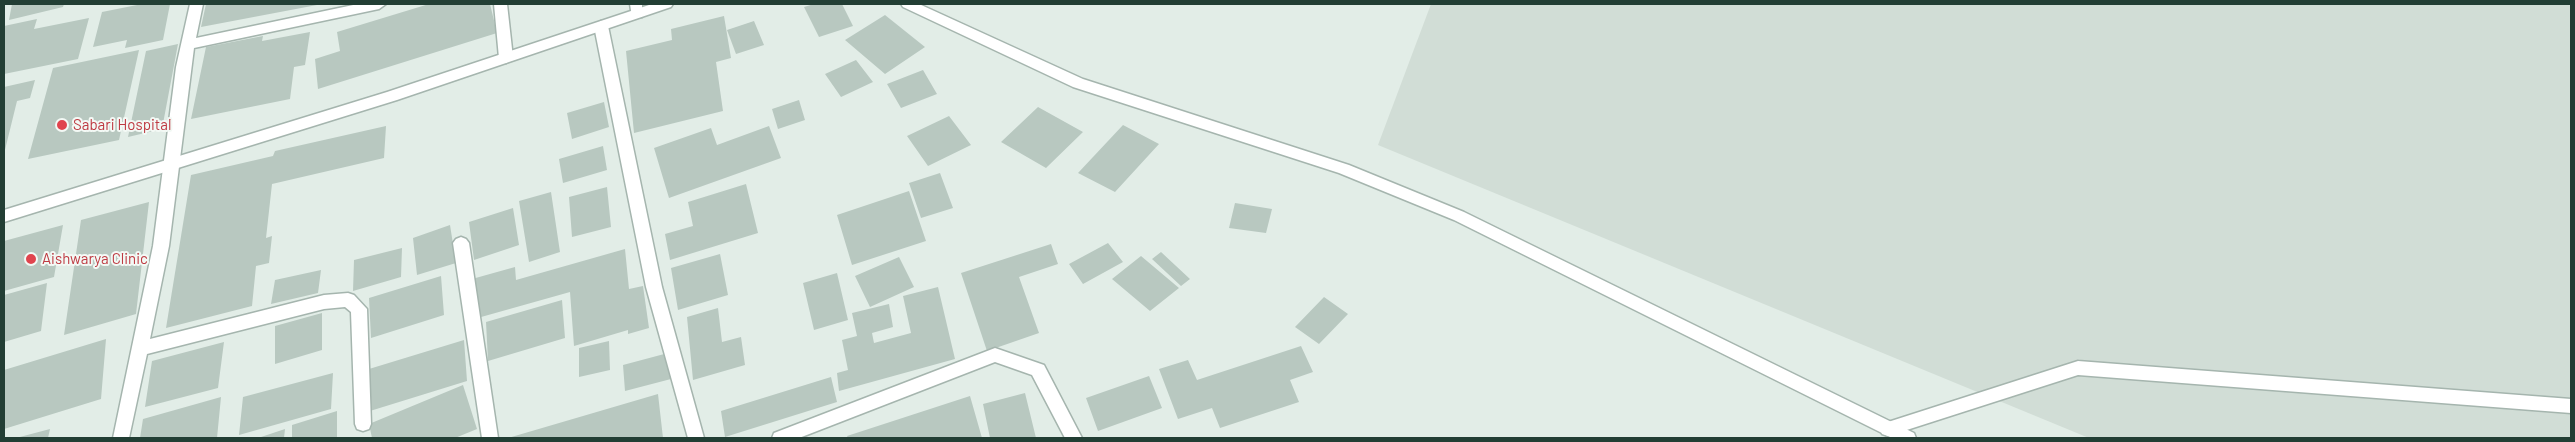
<!DOCTYPE html>
<style>
body{margin:0}
#map{position:relative;width:2575px;height:442px;overflow:hidden;background:#e2ede7;font-family:Barlow,sans-serif}
canvas{display:block}
.frame{position:absolute;inset:0;border:5px solid #223e34;pointer-events:none}
</style>
<div id="map">
<canvas width="2575" height="442"></canvas>
<div class="frame"></div>
</div>
<script>
const ctx = document.querySelector('canvas').getContext('2d');
ctx.lineJoin = 'round';
function fill(path, color) { ctx.fillStyle = color; ctx.fill(path, 'evenodd'); }
const shape = rows => new Path2D(rows.map(r => 'M' + r).join(''));
function trace(path, color, width, dash) { ctx.strokeStyle = color; ctx.lineWidth = width; ctx.lineCap = dash ? 'butt' : 'round'; ctx.setLineDash(dash || []); ctx.stroke(path); }
function label(font, color, halo, rows, align = 'center') {
  ctx.font = font + ' Barlow,sans-serif'; ctx.lineWidth = 4; ctx.setLineDash([]); ctx.textBaseline = 'middle'; ctx.strokeStyle = halo; ctx.fillStyle = color; for (const [text, x, y, turn = 0] of rows) {
    ctx.save(); ctx.translate(x, y); ctx.rotate((+turn || 0) * Math.PI / 180); ctx.textAlign = isNaN(turn) ? turn : align; if (halo) ctx.strokeText(text, 0, 0); ctx.fillText(text, 0, 0); ctx.restore();
  }
}
fill(shape([
 [1431,4,2571,4,2571,438,2089,438,1378,145]
]), '#d1ddd6');
fill(shape([
 [12,4,64,4,63,7,9,20],
 [142,4,170,4,163,40,125,48,127,40,93,47,102,12],
 [206,4,317,4,317,5,201,27],
 [429,4,490,4,497,33,318,89,315,59,340,51,337,32],
 [814,4,842,4,853,26,819,37,804,7],
 [885,15,925,47,885,74,845,40],
 [724,16,731,58,716,62,723,111,634,133,626,51,672,40,671,29],
 [89,18,78,59,4,74,4,26,37,19,34,29],
 [754,21,764,45,736,54,727,30],
 [310,32,305,65,294,67,290,99,191,119,206,47,263,36,262,41],
 [178,44,162,129,128,137,146,51],
 [139,50,119,140,28,159,53,68],
 [856,60,873,82,841,97,825,74],
 [923,70,937,94,901,108,887,84],
 [35,80,30,98,17,101,4,154,4,87],
 [799,100,805,120,778,129,772,109],
 [604,102,609,127,572,139,567,113],
 [1038,107,1083,132,1046,168,1001,142],
 [949,116,971,145,928,166,907,136],
 [1123,125,1159,144,1115,192,1078,173],
 [386,126,384,158,272,184,266,238,272,236,269,263,256,266,252,306,166,328,191,175,273,156,275,151],
 [769,126,781,158,669,198,654,148,711,128,717,145],
 [603,146,607,170,563,183,559,159],
 [940,173,953,208,921,218,909,183],
 [746,184,758,233,670,260,665,234,693,226,688,202],
 [607,187,611,227,572,237,569,197],
 [909,191,926,241,852,265,837,215],
 [551,192,560,252,529,262,519,201],
 [149,202,136,314,64,335,81,220],
 [1235,203,1272,209,1266,233,1229,228],
 [513,208,519,245,474,260,469,222],
 [63,225,54,277,4,291,4,241],
 [450,225,456,263,417,275,413,238],
 [1108,243,1123,262,1083,284,1069,264],
 [1051,244,1058,264,1019,277,1039,333,987,351,961,273],
 [402,248,401,277,353,291,354,260],
 [625,249,629,289,643,286,649,328,628,334,628,330,574,346,570,292,474,319,472,279,515,267,516,280],
 [1161,252,1190,279,1181,286,1152,259],
 [720,254,728,295,678,310,671,268],
 [1141,256,1179,288,1150,311,1112,279],
 [899,257,914,287,870,307,855,276],
 [321,270,318,293,271,304,275,280],
 [837,273,848,320,814,330,803,283],
 [441,276,444,315,371,338,369,298],
 [47,283,41,331,4,342,4,295],
 [938,287,955,359,839,391,837,373,848,370,842,340,857,336,852,313,889,304,893,327,872,333,874,343,911,333,903,296],
 [1324,297,1348,314,1319,344,1295,327],
 [562,300,565,338,488,361,486,322],
 [718,308,722,342,741,337,745,365,693,380,687,317],
 [322,313,322,350,275,364,275,326],
 [106,339,101,399,4,429,4,370],
 [464,340,467,381,370,411,369,369],
 [609,341,610,370,579,377,579,348],
 [224,342,218,388,145,407,152,361],
 [1301,346,1313,372,1290,380,1299,402,1220,428,1212,408,1178,419,1159,369,1188,360,1197,380],
 [668,353,671,379,625,391,623,365],
 [333,373,331,409,239,435,243,397],
 [1149,376,1162,408,1098,431,1086,398],
 [831,377,837,402,725,437,721,411],
 [463,385,477,429,455,438,372,438,369,424],
 [1025,393,1036,438,990,438,983,404],
 [658,394,663,438,508,438],
 [970,396,982,438,848,438,847,436],
 [221,397,217,438,140,438,143,419],
 [337,411,337,438,292,438,292,425],
 [50,429,48,438,16,438],
 [285,429,284,438,258,438]
]), '#b8c8c0');
const minor = shape([
 [190,4,203,4,196,38,358,4,386,4,379,9,194,48,169,246,150,339,324,295,348,293,354,295,367,309,371,424,369,429,363,431,357,429,355,424,351,312,345,307,324,309,147,354,129,438,113,438,153,246,176,67,190,4],
 [494,4,507,4,513,58,506,63,499,58,494,4],
 [630,4,642,4,642,17,632,17,630,4],
 [601,21,608,26,662,287,704,438,688,438,646,287,594,26,601,21],
 [461,237,466,239,469,243,498,438,482,438,453,243,456,239,461,237],
 [995,348,1044,365,1082,438,1065,438,1032,375,995,362,799,438,772,438,774,433,995,348],
 [2078,361,2571,399,2571,413,2078,375,1888,436,1882,434,1880,429,1882,424,1888,422,2078,361]
]);
const tertiary = shape([
 [652,4,673,4,671,7,397,100,4,222,4,210,387,92,652,4],
 [901,4,919,4,1083,79,1349,165,1464,212,1914,433,1916,438,1892,438,1454,220,1339,173,1073,87,903,7,901,4]
]);
trace(minor, '#a5b5ae', 3);
trace(tertiary, '#a5b5ae', 3);
fill(minor, '#fff');
fill(tertiary, '#fff');
for (const [x, y, r, color] of [
 [62,125,6,"#e0444e"],
 [31,259,6,"#e0444e"]
]) { const dot = new Path2D(); dot.arc(x, y, r, 0, 2 * Math.PI); ctx.fillStyle = color; ctx.fill(dot); trace(dot, '#f3f9f5', 2); }
label('15px', '#be3a42', '#f3f9f5', [
 ["Sabari Hospital",73,125],
 ["Aishwarya Clinic",42,259]
], 'left');
</script>
